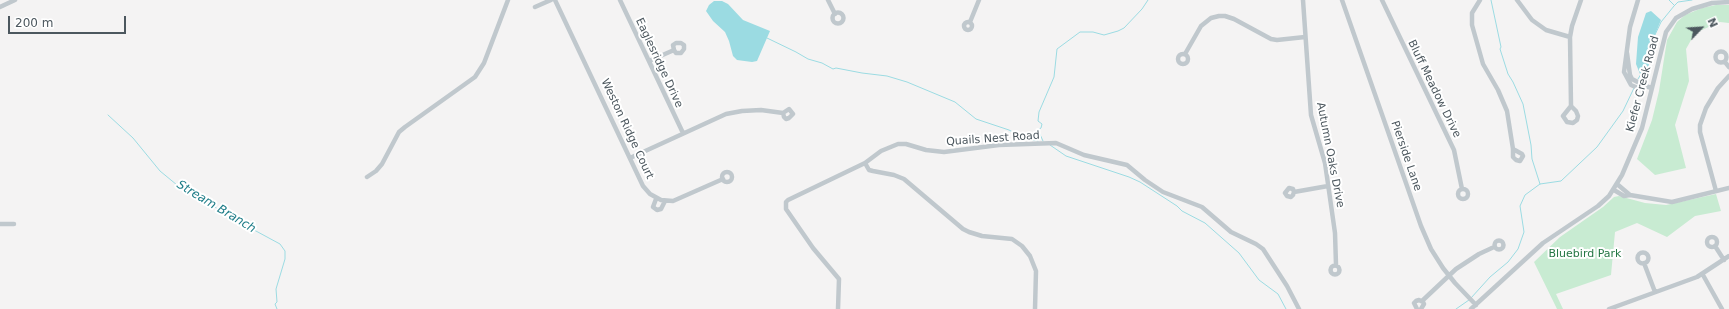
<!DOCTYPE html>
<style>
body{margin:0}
#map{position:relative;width:1729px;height:309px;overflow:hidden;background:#f4f3f3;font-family:"DejaVu Sans",sans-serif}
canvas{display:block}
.north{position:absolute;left:1681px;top:8px;width:40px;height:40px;-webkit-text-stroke:3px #fff;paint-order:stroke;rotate:65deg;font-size:11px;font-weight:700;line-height:16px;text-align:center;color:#4c575e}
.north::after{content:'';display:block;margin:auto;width:14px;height:18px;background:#4c575e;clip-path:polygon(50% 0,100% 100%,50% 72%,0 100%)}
.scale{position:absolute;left:8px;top:16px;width:118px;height:18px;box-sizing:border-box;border:2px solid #4c575e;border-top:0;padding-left:5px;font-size:12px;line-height:14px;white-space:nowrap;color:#4c575e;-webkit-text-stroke:3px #fff;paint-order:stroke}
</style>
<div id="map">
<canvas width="1729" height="309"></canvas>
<div class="north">N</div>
<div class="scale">200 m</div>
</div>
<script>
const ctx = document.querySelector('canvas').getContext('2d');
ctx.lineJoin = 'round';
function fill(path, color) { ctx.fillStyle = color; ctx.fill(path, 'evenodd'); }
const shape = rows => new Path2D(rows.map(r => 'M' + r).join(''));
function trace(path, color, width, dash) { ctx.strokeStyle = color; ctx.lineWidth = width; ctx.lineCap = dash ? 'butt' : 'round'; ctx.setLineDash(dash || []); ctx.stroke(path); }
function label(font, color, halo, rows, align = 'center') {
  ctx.font = font + ' "DejaVu Sans",sans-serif'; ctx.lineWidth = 4; ctx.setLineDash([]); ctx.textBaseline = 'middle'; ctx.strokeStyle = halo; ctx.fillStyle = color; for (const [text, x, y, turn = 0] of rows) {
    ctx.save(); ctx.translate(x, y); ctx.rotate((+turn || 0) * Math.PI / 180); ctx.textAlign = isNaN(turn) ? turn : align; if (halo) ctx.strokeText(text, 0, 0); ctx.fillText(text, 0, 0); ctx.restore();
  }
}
fill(shape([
 [1716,5,1729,5,1729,23,1720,22,1695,33,1686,49,1689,81,1675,125,1686,168,1655,175,1637,159,1652,120,1659,91,1667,40,1677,22,1685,15,1702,8],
 [1716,194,1721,211,1695,216,1667,237,1637,223,1615,232,1611,275,1556,294,1563,309,1557,309,1534,262,1560,237,1603,207,1614,197,1619,196,1645,203,1666,205]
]), '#c8ebd2');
fill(shape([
 [714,1,722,1,728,4,743,20,770,31,757,61,752,62,737,60,733,56,729,41,725,32,713,21,706,11,709,5],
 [1651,11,1661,20,1654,37,1648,69,1640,74,1636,64,1638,37,1646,13]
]), '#9bdbe2');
trace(shape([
 [1491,0,1501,47,1500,49,1508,74,1513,82,1523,104,1531,145,1532,159,1540,184],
 [1669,0,1674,5],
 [767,38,796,52,808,59,822,63,833,69,836,68,862,73,887,76,907,82,955,102,976,119,1009,130,1024,138,1038,141],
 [1653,39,1661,22,1674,6,1678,2,1692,0],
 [1638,79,1641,74],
 [108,115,133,138,160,171,177,185,186,190,189,190,198,197,204,200,230,217,280,244,285,251,285,259,276,289,277,302,275,304,277,309],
 [1043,141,1038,130,1041,128,1042,124,1038,121,1039,112,1054,77,1057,49,1080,32,1093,32,1104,35,1118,31,1124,28,1142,9,1148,0],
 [1050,145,1066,156,1129,177,1140,182,1177,206,1182,211,1205,223,1239,253,1259,280,1278,294,1286,309],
 [1471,298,1490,277,1508,262,1518,249,1524,232,1520,206,1525,195,1540,184,1561,181,1597,147,1623,111,1634,88],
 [1456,309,1469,300]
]), '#9bdbe2', 1);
trace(shape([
 [555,0,643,186,650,194,661,200,673,201,723,179],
 [620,0,683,133],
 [828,0,835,14],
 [1303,0,1311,115,1325,163,1335,233,1336,265],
 [1342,0,1421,226,1431,249,1443,268,1455,283,1476,305],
 [1382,0,1454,150,1462,189],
 [1480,0,1472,13,1472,25,1483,64,1498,90,1507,111,1513,149,1513,157,1516,160,1520,161,1523,156,1522,154,1513,149],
 [1517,0,1532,20,1546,30,1570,37],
 [1638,0,1630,27,1624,72,1631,85,1640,89,1645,86,1652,88],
 [0,7,15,0],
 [535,7,551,0],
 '832.5 18a5.5 5.5 0 1 1 11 0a5.5 5.5 0 1 1-11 0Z',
 '964 26a4 4 0 1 1 8 0a4 4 0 1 1-8 0Z',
 [970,22,979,0],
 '1715.5 57a5.5 5.5 0 1 1 11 0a5.5 5.5 0 1 1-11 0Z',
 [1627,53,1630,75,1632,79,1645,86],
 [1185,54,1201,26,1211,18,1219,16,1225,16,1234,19,1271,39,1277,40,1305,37],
 '1178 59a5 5 0 1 1 10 0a5 5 0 1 1-10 0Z',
 [649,61,674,50,676,53,681,53,684,49,684,45,681,43,676,43,673,45,674,50],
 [1725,62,1729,67],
 [1571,106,1576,111,1578,116,1577,120,1573,123,1567,122,1563,116,1571,106,1570,37,1572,26,1581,0],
 [630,158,726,114,742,111,761,110,783,113,784,117,786,119,789,118,793,114,789,109,783,113],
 [865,163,869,170,873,171,894,175,904,179,963,229,969,232,982,236,1012,239,1022,246,1030,256,1036,271,1035,309],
 '722 177a5 5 0 1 1 10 0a5 5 0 1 1-10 0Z',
 [367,177,376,171,382,164,399,132,405,127,475,77,484,63,508,0],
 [1617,184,1630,195],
 '1458 194a5 5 0 1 1 10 0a5 5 0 1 1-10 0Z',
 [1614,190,1624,196,1630,195,1672,202,1729,188],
 [1716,191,1700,132,1700,125,1706,108,1718,88,1729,76],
 [1294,192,1293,195,1291,197,1287,196,1285,193,1289,188,1293,189,1294,192,1328,186],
 [656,199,653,207,657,210,661,209,665,201],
 [0,224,14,224],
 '1707 242a5 5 0 1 1 10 0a5 5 0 1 1-10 0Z',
 '1494.5 245a4.5 4.5 0 1 1 9 0a4.5 4.5 0 1 1-9 0Z',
 [1715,246,1724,260],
 '1637.5 258a5.5 5.5 0 1 1 11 0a5.5 5.5 0 1 1-11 0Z',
 [1644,263,1655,292],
 '1330.5 270a4.5 4.5 0 1 1 9 0a4.5 4.5 0 1 1-9 0Z',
 [1703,275,1722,309],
 [1422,301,1456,269,1479,254,1494,247],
 [838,309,839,279,813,248,786,209,786,202,788,200,865,163,881,151,898,144,906,144,926,150,944,152,999,145,1056,143,1084,155,1127,165,1145,180,1163,192,1202,207,1231,232,1256,244,1263,249,1287,286,1299,309],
 [1417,309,1414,303,1416,301,1419,300,1423,302,1424,304,1421,309],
 [1471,309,1543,243,1598,206,1609,196,1622,175,1642,128,1666,32,1676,18,1692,9,1712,3,1729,2],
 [1609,309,1697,277,1729,256]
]), '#c0c8cd', 4.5);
label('11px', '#4c575e', '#fff', [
 ["Eaglesridge Drive",659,63,65],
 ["Kiefer Creek Road",1643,84,-75],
 ["Bluff Meadow Drive",1434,89,64],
 ["Weston Ridge Court",627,129,65],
 ["Quails Nest Road",993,139,-4],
 ["Autumn Oaks Drive",1330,155,79],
 ["Pierside Lane",1406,156,71]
]);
label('11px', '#257745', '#fff', [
 ["Bluebird Park",1585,254]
]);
label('italic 12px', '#1e7d88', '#fff', [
 ["Stream Branch",216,207,31]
]);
</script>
